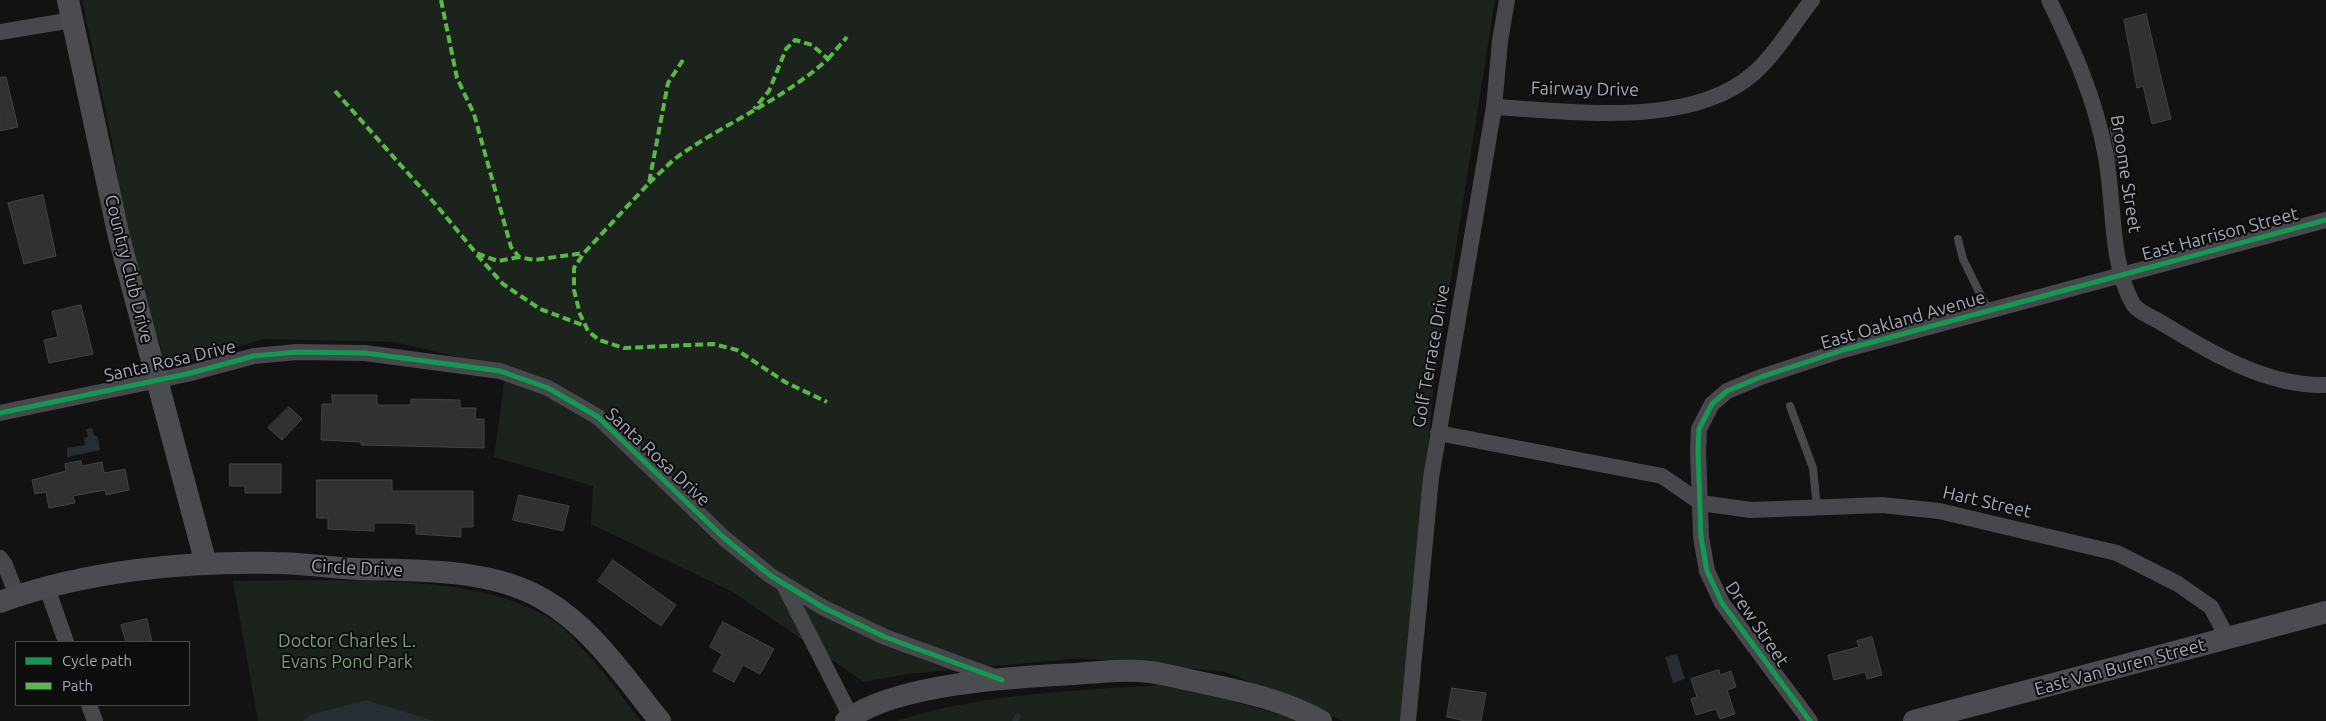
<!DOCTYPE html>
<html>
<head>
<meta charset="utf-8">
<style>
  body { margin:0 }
  #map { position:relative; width:2326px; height:721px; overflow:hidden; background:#121212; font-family:Ubuntu,sans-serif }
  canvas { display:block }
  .legend { position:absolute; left:15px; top:641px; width:175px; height:65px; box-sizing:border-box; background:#0d0d0e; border:1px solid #494b50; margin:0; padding:6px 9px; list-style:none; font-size:15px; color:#a3a9b4 }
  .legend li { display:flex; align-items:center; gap:10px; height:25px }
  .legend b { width:25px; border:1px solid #494b50 }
</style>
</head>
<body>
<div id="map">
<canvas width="2326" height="721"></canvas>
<ul class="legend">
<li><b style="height:6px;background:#139951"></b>Cycle path</li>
<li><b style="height:6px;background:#58b947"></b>Path</li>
</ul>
</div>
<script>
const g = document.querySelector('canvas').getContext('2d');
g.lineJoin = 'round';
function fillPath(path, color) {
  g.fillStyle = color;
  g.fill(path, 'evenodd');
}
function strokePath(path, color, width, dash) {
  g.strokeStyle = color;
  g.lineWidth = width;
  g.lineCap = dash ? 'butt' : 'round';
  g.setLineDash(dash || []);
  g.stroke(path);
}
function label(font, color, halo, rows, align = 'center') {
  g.font = font + ' Ubuntu,sans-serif';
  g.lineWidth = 4;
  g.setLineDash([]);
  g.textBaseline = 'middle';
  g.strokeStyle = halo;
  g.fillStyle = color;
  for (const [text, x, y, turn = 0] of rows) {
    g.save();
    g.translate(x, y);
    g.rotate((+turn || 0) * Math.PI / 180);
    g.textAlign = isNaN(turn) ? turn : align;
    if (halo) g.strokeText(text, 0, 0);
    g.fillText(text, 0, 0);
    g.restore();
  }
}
const green = new Path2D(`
  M82 0H1495L1433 392 1401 721H1343L1226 672 1081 658 907 674 864 682 733 592 591 524 593 486 494 457 506 369 395 342 264 339 166 368 159 341 153 331 124 217 113 146Z
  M314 580C392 582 490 578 557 623 564 628 570 636 576 642 600 666 620 694 641 721H258L233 581Z
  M1163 685 1225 699 1302 721H897C977 694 1078 690 1163 685Z`);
const water = new Path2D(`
  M92 428 94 435 98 437 100 450 67 457V448L85 445 84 438 88 437 86 429Z
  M1677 654 1685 679 1673 683 1665 657Z
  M366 700 434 721H303L310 715Z`);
const stream = new Path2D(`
  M1015 721 1018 716`);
const building = new Path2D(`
  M2146 14 2171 119 2152 124 2143 86 2137 88 2124 20Z
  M0 77H6L18 127 0 131Z
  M2121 126 2127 164 2117 166 2110 128Z
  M43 195 56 256 24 264 8 203Z
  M81 305 93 354 49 363 44 340 58 337 52 312Z
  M332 395H377V405H411V399L460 400V408H476L475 419H484V448L361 445V442L321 440 322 404H332Z
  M289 407 302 419 282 440 268 428Z
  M81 461 82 466 102 462 104 473 125 469 129 490 106 495 105 490 73 496 75 503 49 508 46 492 35 494 32 480 66 471 65 464Z
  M230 464H281V493H245V486H230Z
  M317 480H392V491H473V527H461V537L416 534V524L402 523H374V531L328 529V518H317Z
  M519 495 569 506 563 531 513 520Z
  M613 560 676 605 661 626 598 581Z
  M147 619 152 642H126L121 625Z
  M723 622 774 649 760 674 743 665 734 682 713 671 722 654 710 647Z
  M1872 637 1882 675 1867 679 1865 672 1834 680 1828 655 1859 647 1857 641Z
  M1719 670 1720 675 1731 671 1736 687 1727 690 1735 714 1720 719 1716 709 1696 715 1691 699 1697 697 1691 679Z
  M1452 688 1486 693 1481 721H1465L1447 717Z`);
const lane = new Path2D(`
  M1958 239 1963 259 1988 310
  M1790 406 1813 468 1817 508`);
const street = new Path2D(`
  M2049 0C2073 49 2095 98 2105 152 2115 200 2109 262 2133 304 2138 312 2154 318 2162 323 2209 352 2268 387 2326 385
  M0 32 72 20
  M1494 107C1572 111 1689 129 1753 74 1776 54 1793 24 1812 0
  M0 413 187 374 254 356 297 352 365 353 500 371 548 388 598 417 724 538 771 576 824 608 885 637 995 677
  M1438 433 1662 476 1701 503 1751 510 1882 505 1939 511 2117 553 2178 584 2211 607 2228 639
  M0 558 5 565 17 596
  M784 585 851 717
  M47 588 66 642
  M89 705 95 721
  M1408 721 1431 478 1494 107 1500 41 1507 0
  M1810 721 1722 603 1707 571 1701 537 1698 450 1699 429 1712 404 1727 391 1761 377 1843 350 2326 220`);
const secondary = new Path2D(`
  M68 0 119 237 206 564
  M0 602C84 571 186 561 276 563 303 563 331 568 358 569 419 571 489 568 543 599 592 627 625 678 660 721
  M846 721C892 684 1014 677 1074 674 1099 672 1125 669 1150 672 1166 674 1183 679 1199 682 1241 691 1284 700 1321 721
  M1914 721 2326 612`);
const quiet = new Path2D(`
  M441 0 457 78 474 114 511 247 519 257 534 260 584 253
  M828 59 847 37
  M683 60 668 83 649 183 584 253 574 268V290L580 314 588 331 599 340 624 348 713 344 737 350 785 382 827 402
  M335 91 437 206 476 253 498 261 519 257
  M649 183C659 174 669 163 680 155 729 121 784 99 828 59L812 45 795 40 786 49 769 91 754 109
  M477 255 503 284 540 309 585 326`);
const cycleway = new Path2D(`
  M0 413 187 374 254 356 297 352 365 353 500 371 548 388 598 417 724 538 771 576 824 608 885 637 1002 680
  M1810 721 1722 603 1707 571 1701 537 1698 450 1699 429 1712 404 1727 391 1761 377 1843 350 2326 220`);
const streetNames = [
  ["Fairway Drive",1585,89,1],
  ["Broome Street",2126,174,81],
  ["East Harrison Street",2220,234,-15],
  ["Country Club Drive",129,269,76],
  ["East Oakland Avenue",1903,320,-16],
  ["Golf Terrace Drive",1431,356,-80],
  ["Santa Rosa Drive",170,361,-13],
  ["Santa Rosa Drive",658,457,43],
  ["Hart Street",1987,502,13],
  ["Circle Drive",357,568,3],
  ["Drew Street",1757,624,56],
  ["East Van Buren Street",2120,667,-15]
];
const parkNames = [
  ["Doctor Charles L.",347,641],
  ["Evans Pond Park",347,662]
];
fillPath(green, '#1c231c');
fillPath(water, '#262e34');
strokePath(stream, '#262e34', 5.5);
fillPath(building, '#313133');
strokePath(building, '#414346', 1);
strokePath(lane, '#46484b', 8);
strokePath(street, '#46484b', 16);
strokePath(secondary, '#4a4c4f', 22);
strokePath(quiet, '#58b947', 4, [8, 4]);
strokePath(cycleway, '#139951', 5);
label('18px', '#a3a9b4', '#0d0d0e', streetNames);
label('18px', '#799f79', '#0d0d0e', parkNames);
</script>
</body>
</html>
